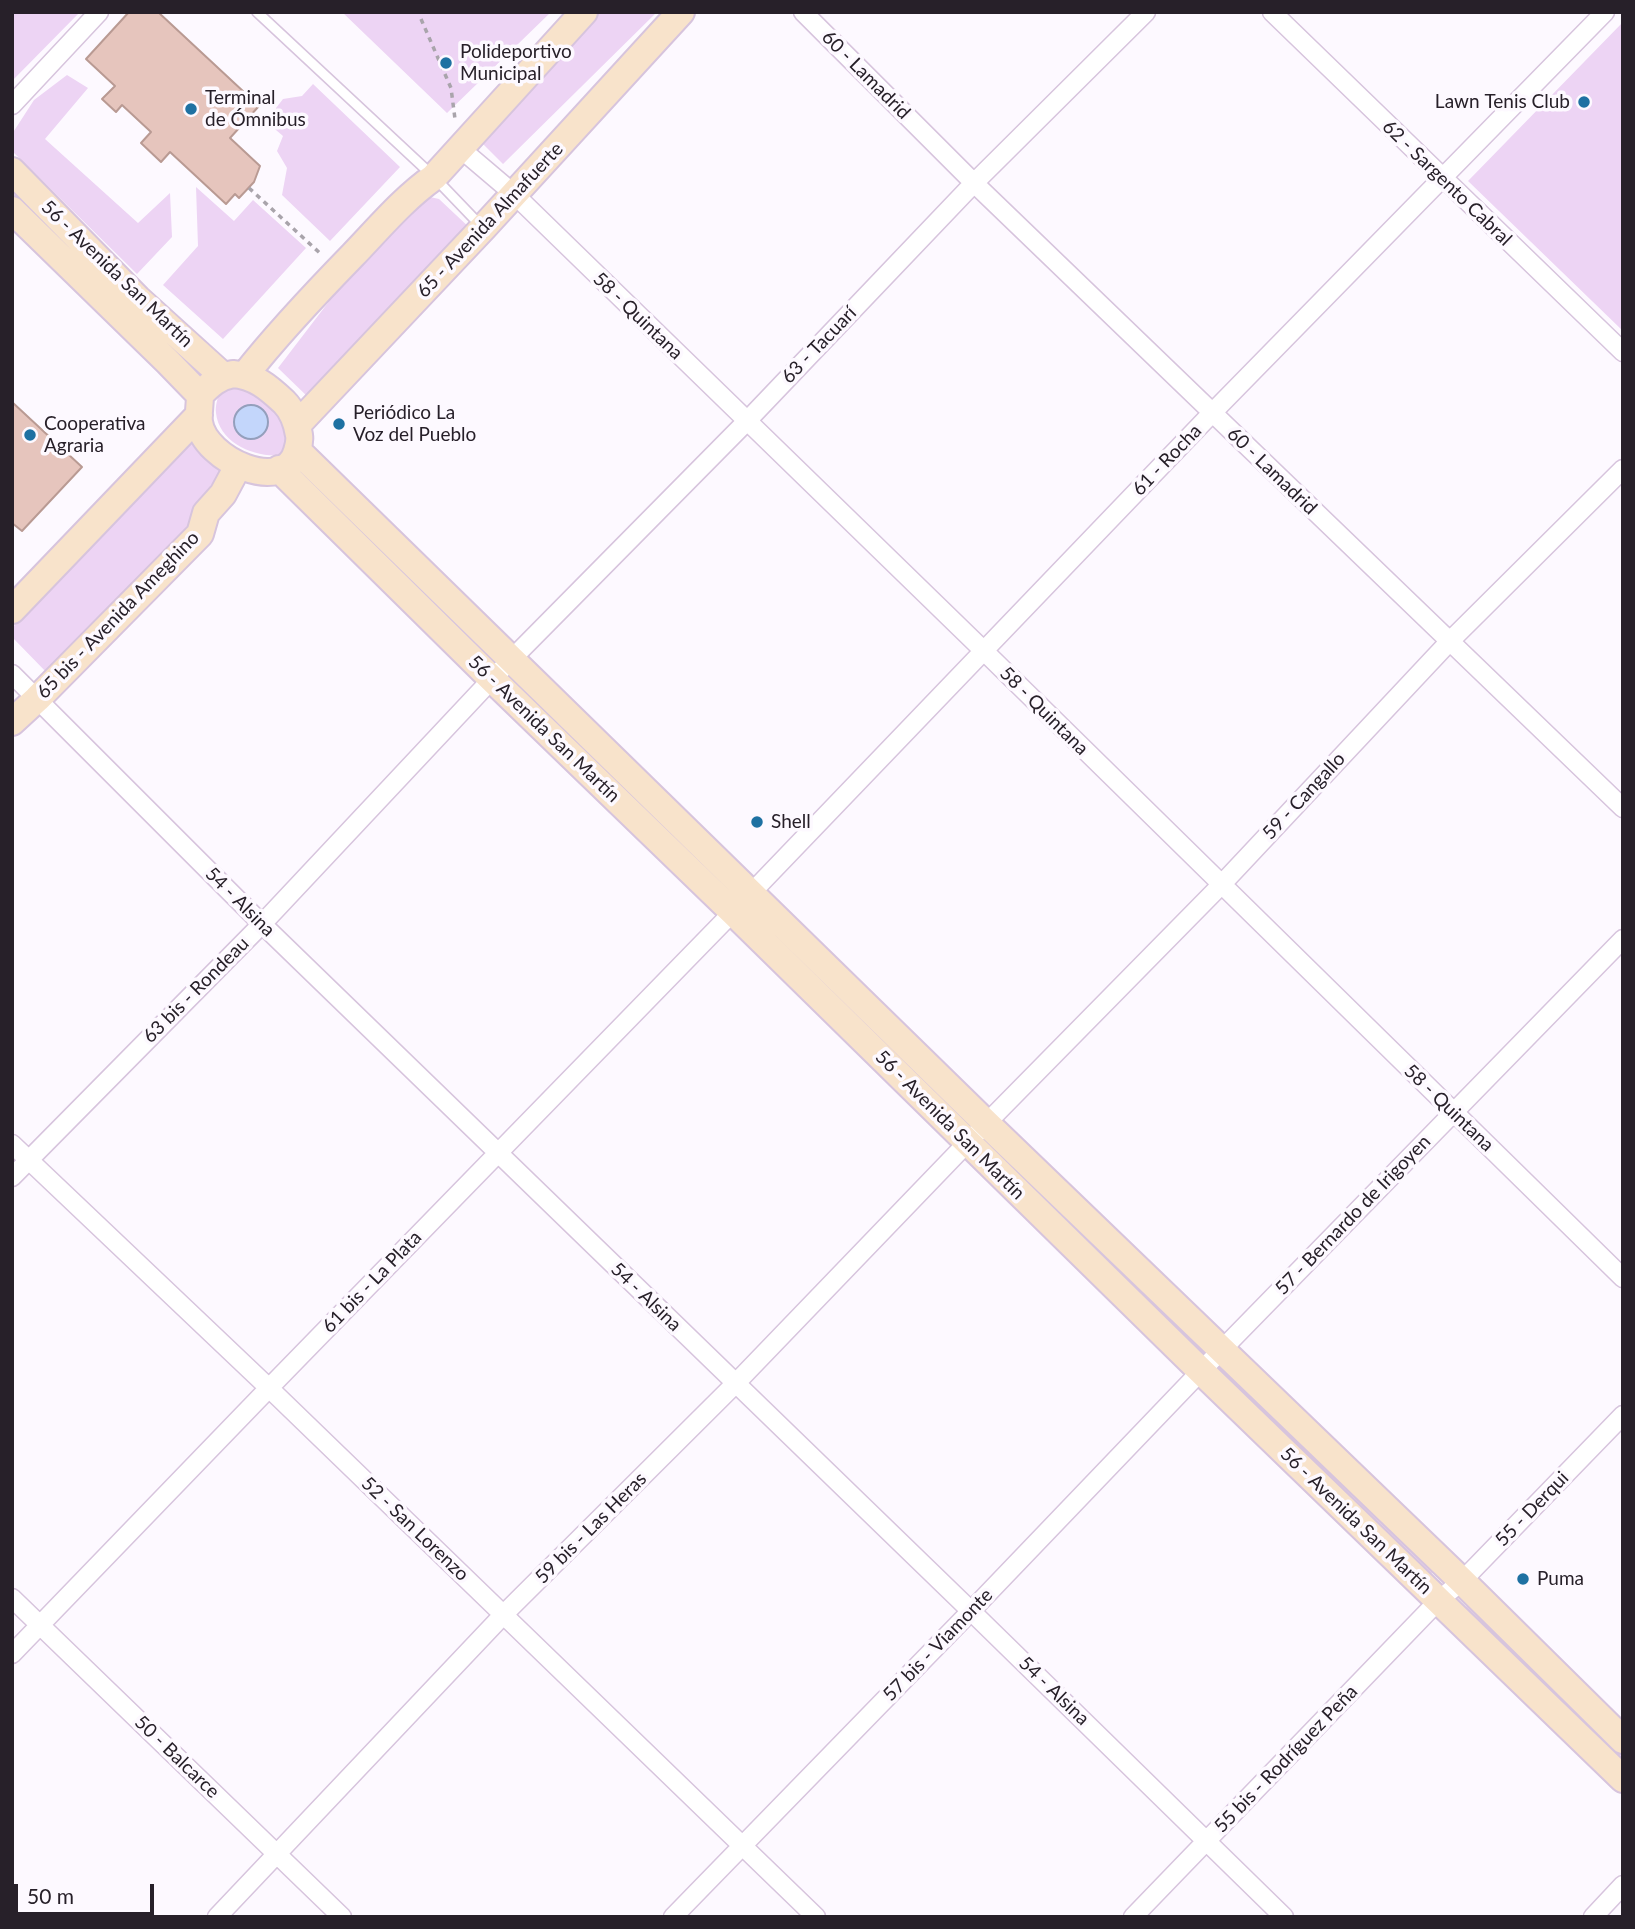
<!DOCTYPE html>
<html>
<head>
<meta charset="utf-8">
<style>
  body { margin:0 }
  #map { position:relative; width:1635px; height:1929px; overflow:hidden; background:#fdf9ff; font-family:Lato,sans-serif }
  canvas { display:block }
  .frame { position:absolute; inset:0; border:14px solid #272029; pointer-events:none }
  .scale { position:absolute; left:14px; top:1884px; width:140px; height:32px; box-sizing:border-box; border:4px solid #272029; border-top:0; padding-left:9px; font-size:21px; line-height:24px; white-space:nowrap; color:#272029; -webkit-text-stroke:5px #fdf9ff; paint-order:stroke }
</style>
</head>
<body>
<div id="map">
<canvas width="1635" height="1929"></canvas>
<div class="frame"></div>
<div class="scale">50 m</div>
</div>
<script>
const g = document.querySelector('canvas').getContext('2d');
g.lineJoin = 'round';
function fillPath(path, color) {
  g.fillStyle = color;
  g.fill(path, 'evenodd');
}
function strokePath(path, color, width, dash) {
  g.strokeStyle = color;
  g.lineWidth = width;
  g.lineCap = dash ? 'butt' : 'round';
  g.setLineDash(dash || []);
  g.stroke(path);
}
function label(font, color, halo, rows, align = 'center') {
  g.font = font + ' Lato,sans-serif';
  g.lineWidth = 7;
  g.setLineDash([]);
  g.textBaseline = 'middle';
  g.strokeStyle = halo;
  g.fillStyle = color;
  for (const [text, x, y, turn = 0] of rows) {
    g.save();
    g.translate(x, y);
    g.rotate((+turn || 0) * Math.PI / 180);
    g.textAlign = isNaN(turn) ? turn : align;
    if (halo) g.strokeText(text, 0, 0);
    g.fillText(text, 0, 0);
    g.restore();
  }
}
const green = new Path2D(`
  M12 12H80L12 81Z
  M342 12H551L447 113Z
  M592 12H657L503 164 471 132Z
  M1623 22V331L1468 181Z
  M67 75 88 88 45 139 138 223 170 193 172 237 137 274 12 151V134L34 100Z
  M313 84 400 167 330 241 282 195 287 168 277 151 283 136 269 124 276 115V108L283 99 302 96Z
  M196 187 234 221 253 200 306 248 223 339 163 285 198 246Z
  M412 193 439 199 472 230 311 400 278 368Z
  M239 384 277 408 291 441 281 455C255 458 219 443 216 413 215 405 218 398 220 390ZM256 406 265 412 268 423 253 439 234 418 240 409Z
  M194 440 231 463 211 485 190 534 50 676 12 637V628Z
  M992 1143 1198 1343 1193 1348 987 1149Z
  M1226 1372 1434 1571 1429 1576 1221 1378Z
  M1467 1606 1623 1755V1765L1462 1611Z`);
const water = new Path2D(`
  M234 422a17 17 0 1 1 34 0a17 17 0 1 1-34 0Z`);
const building = new Path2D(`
  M129 12H158L259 106 230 138 260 166 254 182 239 198 235 194 226 204 170 152 161 162 141 143 151 132 122 105 116 112 102 99 115 86 86 59Z
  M12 402 82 467 22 531 12 523Z`);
const path = new Path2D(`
  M421 19 451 88 455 119
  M249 188 322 255`);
const lane = new Path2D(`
  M257 12 434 177 482 227`);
const street = new Path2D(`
  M803 12 974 183 1623 808
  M1272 12 1623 352
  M12 105 99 12
  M461 149 514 194 984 651 1623 1278
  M12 674 262 924 971 1611 1284 1917
  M12 1144 269 1388 816 1917
  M12 1177 262 924 492 679 746 422 974 183 1146 12
  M12 1598 342 1917
  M12 1654 269 1388 733 912 1212 413 1605 12
  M217 1917 504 1614 735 1384 968 1142 1221 885 1449 642 1623 469
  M673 1917 971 1611 1201 1371 1623 939
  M1133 1917 1439 1600 1462 1581 1623 1415
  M1593 1917 1623 1885`);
const secondary = new Path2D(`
  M12 171 138 299 223 376
  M12 210 168 362 200 395
  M233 374C255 376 268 387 284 402 293 411 297 423 299 435 300 441 299 445 297 451 285 496 204 460 199 422 198 414 200 404 200 395 210 384 218 377 233 374Z
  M245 375C278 333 315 294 353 255 379 228 403 199 434 177L584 12
  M297 425 483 228 681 12
  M297 452H299L986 1123 1462 1581 1623 1740
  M279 469 492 679 733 912 1201 1371 1623 1779
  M12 610 199 415
  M12 722 37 699 200 534 206 513 223 494 238 466`);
const markers = [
  [446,63,7,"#1e71a2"],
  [1584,102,7,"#1e71a2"],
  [191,109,7,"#1e71a2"],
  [339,424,7,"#1e71a2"],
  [30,435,7,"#1e71a2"],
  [757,822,7,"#1e71a2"],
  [1523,1579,7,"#1e71a2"]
];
const poiNames = [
  ["Polideportivo",460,52],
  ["Municipal",460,74],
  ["Terminal",205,98],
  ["de Ómnibus",205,120],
  ["Lawn Tenis Club",1570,102,"right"],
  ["Periódico La",353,413],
  ["Voz del Pueblo",353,435],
  ["Cooperativa",44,424],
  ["Agraria",44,446],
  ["Shell",771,822],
  ["Puma",1537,1579]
];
const streetNames = [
  ["60 - Lamadrid",866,75,45],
  ["62 - Sargento Cabral",1447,183,44],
  ["65 - Avenida Almafuerte",490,220,-47],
  ["56 - Avenida San Martín",117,274,44],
  ["58 - Quintana",638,316,44],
  ["63 - Tacuarí",819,345,-46],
  ["61 - Rocha",1167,460,-46],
  ["60 - Lamadrid",1272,471,44],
  ["65 bis - Avenida Ameghino",118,615,-46],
  ["58 - Quintana",1044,711,45],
  ["56 - Avenida San Martín",544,729,44],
  ["59 - Cangallo",1304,796,-47],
  ["54 - Alsina",240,902,45],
  ["63 bis - Rondeau",196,990,-45],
  ["58 - Quintana",1449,1108,44],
  ["56 - Avenida San Martín",950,1125,45],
  ["57 - Bernardo de Irigoyen",1353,1215,-46],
  ["61 bis - La Plata",372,1282,-46],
  ["54 - Alsina",646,1297,44],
  ["55 - Derqui",1532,1509,-46],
  ["56 - Avenida San Martín",1356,1521,44],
  ["59 bis - Las Heras",591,1528,-45],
  ["52 - San Lorenzo",415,1529,44],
  ["57 bis - Viamonte",938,1645,-46],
  ["54 - Alsina",1054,1691,44],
  ["50 - Balcarce",177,1757,44],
  ["55 bis - Rodríguez Peña",1286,1759,-46]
];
fillPath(green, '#edd4f4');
fillPath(water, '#c3d6fb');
strokePath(water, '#949fbc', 2);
fillPath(building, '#e6c5bd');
strokePath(building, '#b99a93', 2);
strokePath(lane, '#d7c4dd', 12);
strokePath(street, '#d7c4dd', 21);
strokePath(secondary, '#d7c4dd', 30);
strokePath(path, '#a9a4ab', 3.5, [5, 5]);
strokePath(lane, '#fff', 9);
strokePath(street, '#fff', 18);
strokePath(secondary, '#f8e3cb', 26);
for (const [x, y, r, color] of markers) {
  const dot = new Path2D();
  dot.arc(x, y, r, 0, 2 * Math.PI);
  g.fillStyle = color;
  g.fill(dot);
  strokePath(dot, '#fdf9ff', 2.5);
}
label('19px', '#272029', '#fdf9ff', poiNames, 'left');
label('19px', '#272029', '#fdf9ff', streetNames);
</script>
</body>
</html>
